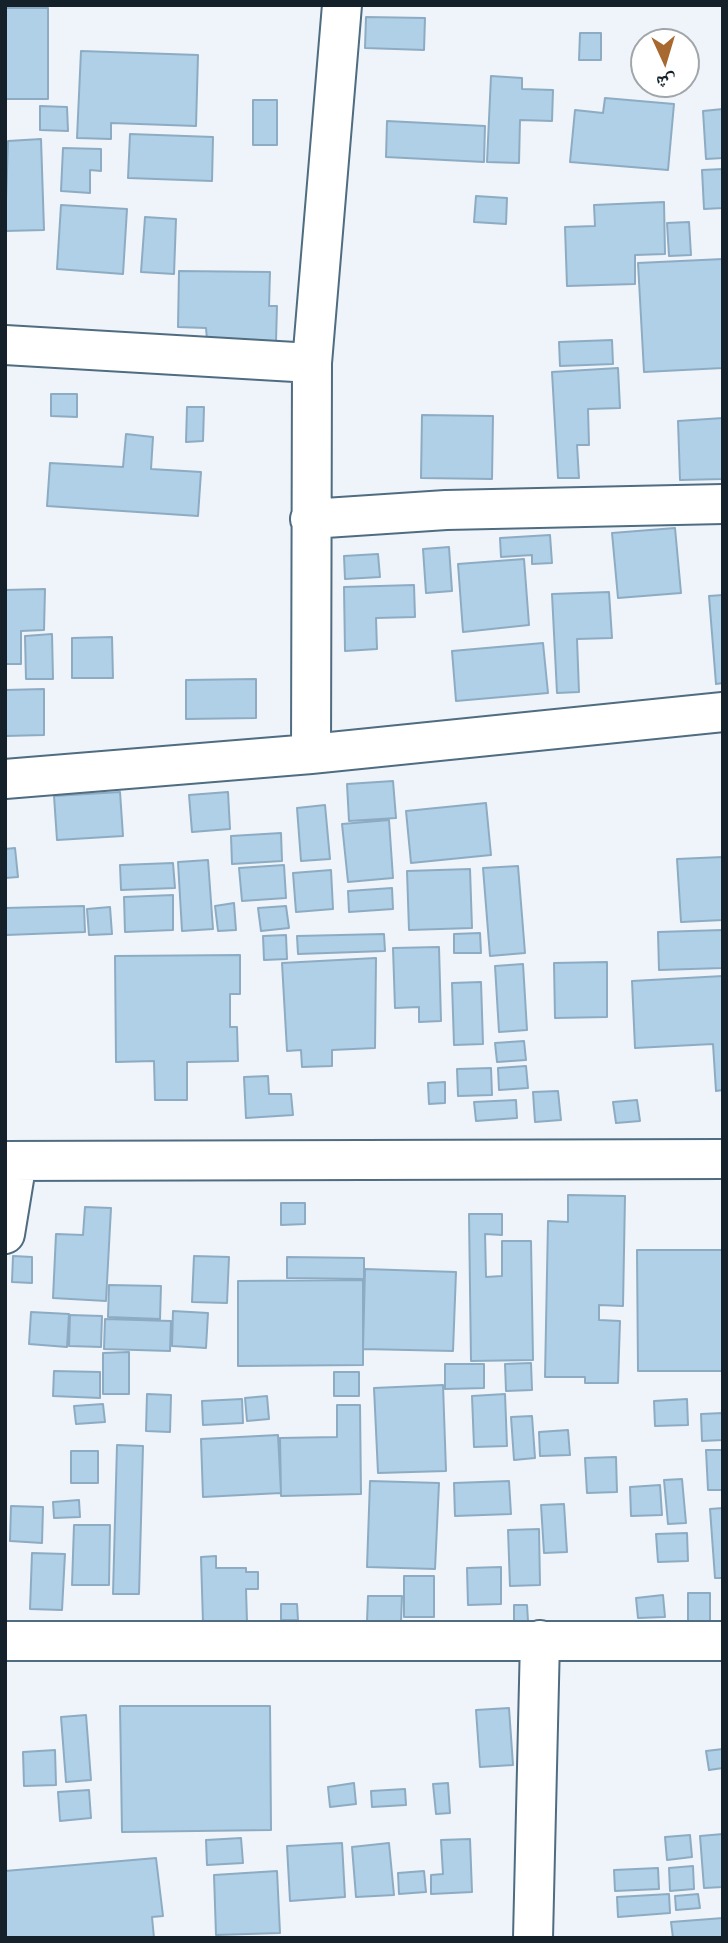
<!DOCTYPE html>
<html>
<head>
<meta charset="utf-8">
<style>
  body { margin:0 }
  #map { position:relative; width:728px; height:1943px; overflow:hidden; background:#eef4f9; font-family:Roboto,"Noto Naskh Arabic",sans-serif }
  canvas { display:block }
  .frame { position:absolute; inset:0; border:7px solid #15212a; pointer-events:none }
  .north { position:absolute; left:630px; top:28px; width:70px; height:70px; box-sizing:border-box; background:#fff; border:2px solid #a1a6aa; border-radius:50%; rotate:176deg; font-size:19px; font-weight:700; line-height:28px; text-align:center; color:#15212a }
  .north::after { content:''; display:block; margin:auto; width:24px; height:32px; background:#a86930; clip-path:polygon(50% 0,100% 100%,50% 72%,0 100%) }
</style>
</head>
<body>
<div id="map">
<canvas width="728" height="1943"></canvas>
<div class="frame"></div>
<div class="north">ش</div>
</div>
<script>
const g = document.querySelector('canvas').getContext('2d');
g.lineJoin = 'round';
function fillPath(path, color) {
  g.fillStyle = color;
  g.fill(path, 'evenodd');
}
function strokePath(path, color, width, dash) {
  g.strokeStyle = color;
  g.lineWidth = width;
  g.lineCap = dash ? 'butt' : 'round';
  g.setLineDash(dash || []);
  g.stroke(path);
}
const building = new Path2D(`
  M5 8H48V99H5Z
  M366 17 425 18 424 50 365 48Z
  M580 33H601V60H579Z
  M81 51 198 55 196 126 111 123V139L77 138Z
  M491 76 522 78V89L553 90 552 121 520 120 519 163 487 162Z
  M605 98 674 104 668 170 570 162 575 110 603 113Z
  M253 100H277V145H253Z
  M40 106 67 107 68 131 40 130Z
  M723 109V158L706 159 703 111Z
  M387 121 485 126 484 162 386 157Z
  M130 134 213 137 212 181 128 178Z
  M41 139 44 230 5 231 8 141Z
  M63 148 101 149V171L90 170V193L61 191Z
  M723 169V208L704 209 702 170Z
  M476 196 507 198 506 224 474 222Z
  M664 202 665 254 635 255V284L567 286 565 227 595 226 594 205Z
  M61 205 127 209 123 274 57 269Z
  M145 217 176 219 174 274 141 272Z
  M689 222 691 255 669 256 667 223Z
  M723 259V368L644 372 638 263Z
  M179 271 270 272 269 306H277L276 341 207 340 206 328 178 327Z
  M612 340 613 364 560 366 559 342Z
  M618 368 620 408 588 409 589 445H577L579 478H558L552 372Z
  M51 394H77V417L51 416Z
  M187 407H204L203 441 186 442Z
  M422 415 493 416 492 479 421 478Z
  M723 418V479L680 480 678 421Z
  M126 434 153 437 151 469 201 472 198 516 47 506 50 463 123 467Z
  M675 528 681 593 618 598 612 533Z
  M550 535 552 563 532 564V555L501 557 500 538Z
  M449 547 452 591 426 593 423 549Z
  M378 554 380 577 345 579 344 556Z
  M524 559 529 625 463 632 458 564Z
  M414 585 415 617 376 618 377 649 345 651 344 587Z
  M45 589 44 630 21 631V664H5V590Z
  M609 592 612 638 577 639 579 692 557 693 552 594Z
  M723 595V683L716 684 709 596Z
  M52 634 53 679H26L25 636Z
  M112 637 113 678H72V638Z
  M543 643 548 693 456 701 452 651Z
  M256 679V718L186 719V680Z
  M44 689V735L5 736V690Z
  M393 781 396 818 349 821 347 784Z
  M120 792 123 836 57 840 54 796Z
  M228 792 230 829 192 832 189 795Z
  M486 803 491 855 411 863 406 811Z
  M325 805 330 859 301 861 297 808Z
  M389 820 393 878 348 882 342 824Z
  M281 833 282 861 232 864 231 836Z
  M15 848 18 877 5 878V849Z
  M723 857V920L681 922 677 859Z
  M208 860 213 929 182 931 178 862Z
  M173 863 175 888 121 890 120 865Z
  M284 865 286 898 242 901 239 868Z
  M518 866 525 953 490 956 483 868Z
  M470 869 472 928 409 930 407 871Z
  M331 870 333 909 296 912 293 873Z
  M392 888 393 909 349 912 348 891Z
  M173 895V930L125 932 124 897Z
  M234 903 236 930 218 931 215 906Z
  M84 906 85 932 6 935 5 908Z
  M286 906 289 928 261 931 258 908Z
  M110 907 112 934 89 935 87 909Z
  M723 930V968L659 970 658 932Z
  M480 933 481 953H454V934Z
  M384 934 385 951 298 954 297 936Z
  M286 935 287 959 264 960 263 936Z
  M439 947 441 1021 419 1022V1007L395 1008 393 948Z
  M240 955V994H230V1027H237L238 1061 187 1062V1100H155L154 1061 116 1062 115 956Z
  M376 958 375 1048 332 1050V1066L302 1067 301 1050 287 1051 282 963Z
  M607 962V1017L555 1018 554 963Z
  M523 964 527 1030 499 1032 495 966Z
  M723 976V1090L716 1091 713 1044 635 1048 632 981Z
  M481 982 483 1044 454 1045 452 983Z
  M524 1041 526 1060 497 1062 495 1043Z
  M526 1066 528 1088 499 1090 498 1068Z
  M491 1068 492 1095 458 1096 457 1069Z
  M268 1076 269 1094H291L293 1115 246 1118 244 1077Z
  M445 1082V1103L429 1104 428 1083Z
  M558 1091 561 1120 535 1122 533 1092Z
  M516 1100 517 1118 476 1121 474 1102Z
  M637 1100 640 1121 616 1123 613 1102Z
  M568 1195 625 1196 623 1306 599 1305V1320L620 1321 618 1383H585V1377H545L548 1221 568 1222Z
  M281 1203H305V1224L281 1225Z
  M85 1207 111 1208 106 1301 53 1298 56 1234 83 1235Z
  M469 1214H502V1235L485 1234 486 1277 502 1276V1241H531L533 1360 471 1361Z
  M637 1250H723V1371H638Z
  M13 1256 32 1257V1283L12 1282Z
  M194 1256 229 1257 227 1303 192 1302Z
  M287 1257 364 1258V1279L287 1278Z
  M365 1269 456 1272 453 1351 363 1349Z
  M363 1280V1365L238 1366V1281Z
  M109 1285 161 1286 160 1319 108 1317Z
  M173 1311 208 1313 206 1348 172 1346Z
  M31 1312 69 1314 67 1347 29 1344Z
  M70 1315 102 1316 101 1347 69 1346Z
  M105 1319 171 1321 170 1351 104 1349Z
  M129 1352V1394H103V1353Z
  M531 1363 532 1390 506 1391 505 1364Z
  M445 1364H484V1388L445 1389Z
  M54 1371 100 1372V1398L53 1396Z
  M334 1372H359V1396H334Z
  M443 1385 446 1471 378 1473 374 1388Z
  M147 1394 171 1395 170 1432 146 1431Z
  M505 1394 507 1446 474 1447 472 1396Z
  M267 1396 269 1419 247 1421 245 1398Z
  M242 1399 243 1423 203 1425 202 1401Z
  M687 1399 688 1425 655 1426 654 1401Z
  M103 1404 105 1422 76 1424 74 1406Z
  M337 1405H360L361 1494 281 1496 280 1438 337 1437Z
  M723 1413V1440L702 1441 701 1414Z
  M532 1416 535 1458 514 1460 511 1417Z
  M568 1430 570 1455 540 1456 539 1432Z
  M278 1435 281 1493 203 1497 201 1439Z
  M117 1445 143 1446 139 1594H113Z
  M706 1450H723V1490H708Z
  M71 1451H98V1483H71Z
  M616 1457 617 1492 587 1493 585 1458Z
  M682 1479 686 1523 668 1524 664 1480Z
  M370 1481 439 1483 435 1569 367 1567Z
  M509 1481 511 1514 455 1516 454 1483Z
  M660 1485 662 1515 631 1516 630 1487Z
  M79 1500 80 1517 54 1518 53 1502Z
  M564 1504 567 1552 544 1553 541 1505Z
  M11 1506 43 1507 42 1543 10 1541Z
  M723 1508V1578H715L710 1509Z
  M74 1525H110L109 1585H72Z
  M539 1529 540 1585 510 1586 508 1530Z
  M687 1533 688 1561 658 1562 656 1534Z
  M32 1553 65 1554 62 1610 30 1609Z
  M216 1556V1568H246V1572H258V1589H246L247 1622 203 1623 201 1557Z
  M501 1567V1604L468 1605 467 1568Z
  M404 1576H434V1617H404Z
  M688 1593H710V1622H688Z
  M663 1595 665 1617 638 1618 636 1598Z
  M368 1596H402L401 1623 367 1622Z
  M281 1604H297L298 1620H281Z
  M514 1605H527L528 1621H514Z
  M120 1706H270L271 1830 122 1832Z
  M509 1708 513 1765 480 1767 476 1710Z
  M86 1715 91 1780 66 1782 61 1717Z
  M723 1749V1768L709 1770 706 1751Z
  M55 1750 56 1785 24 1786 23 1752Z
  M354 1783 356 1804 330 1807 328 1787Z
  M448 1783 450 1813 436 1814 433 1784Z
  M405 1789 406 1805 372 1807 371 1791Z
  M89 1790 91 1818 60 1821 58 1792Z
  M723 1834V1887L704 1888 700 1836Z
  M690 1835 692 1857 667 1860 665 1837Z
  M241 1838 243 1863 207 1865 206 1840Z
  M470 1839 472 1892 431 1894V1875L443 1874 441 1840Z
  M342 1843 345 1897 290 1901 287 1846Z
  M389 1843 394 1895 356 1897 352 1847Z
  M156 1858 163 1916 152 1917 154 1938H6L5 1871Z
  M693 1866 694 1889 670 1891 669 1868Z
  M658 1868 659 1889 615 1891 614 1870Z
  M277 1871 280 1933 216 1935 214 1875Z
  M424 1871 426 1892 399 1894 398 1873Z
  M669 1894 670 1913 618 1917 617 1897Z
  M698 1894 700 1908 676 1910 675 1896Z
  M723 1918V1938H673L671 1922Z`);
const minor = new Path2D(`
  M5 345 312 363
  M310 519 446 510 723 504
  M311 754 312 363 342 5
  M5 779 311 754 723 712
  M5 1161 723 1159
  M5 1234 17 1161
  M5 1641H723
  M533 1938 540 1640`);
fillPath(building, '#b0d0e8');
strokePath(building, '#8dacc3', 2);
strokePath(minor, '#4f6c81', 42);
strokePath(minor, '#fff', 38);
</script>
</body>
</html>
